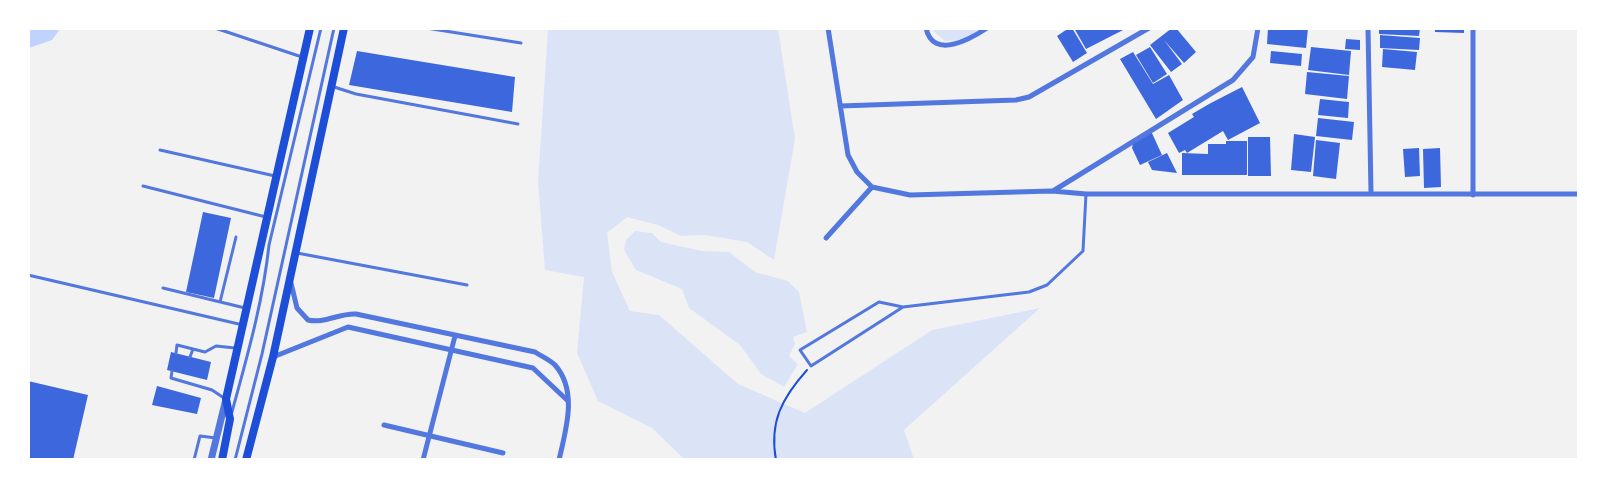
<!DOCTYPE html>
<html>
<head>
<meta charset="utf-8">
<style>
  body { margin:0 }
  #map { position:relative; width:1607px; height:488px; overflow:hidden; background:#f2f2f2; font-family:"PT Serif",serif }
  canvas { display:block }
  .frame { position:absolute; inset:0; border:30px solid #fff; pointer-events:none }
</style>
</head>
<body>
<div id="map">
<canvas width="1607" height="488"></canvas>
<div class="frame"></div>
</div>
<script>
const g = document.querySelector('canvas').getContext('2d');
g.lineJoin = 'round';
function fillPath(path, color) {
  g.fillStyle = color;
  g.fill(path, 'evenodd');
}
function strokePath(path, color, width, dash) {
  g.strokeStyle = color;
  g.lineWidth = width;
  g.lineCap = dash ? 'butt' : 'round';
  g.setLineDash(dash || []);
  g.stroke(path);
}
const green = new Path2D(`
  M548 29H778L795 139 774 260 747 242 705 235 681 236 658 225 627 217 607 233 612 272 630 311 659 315 738 384 805 413 932 330 1040 308 904 430 914 459H684L652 428 598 401 577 353 584 277 545 270 538 182Z
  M931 29H982L966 40 945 41Z
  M635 231 652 233 661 242 702 251 729 252 755 272 788 281 799 292 807 332 793 337 795 344 789 356 798 364 784 387 761 374 740 345 689 308 682 289 636 270 624 250 626 240Z`);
const water = new Path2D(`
  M28 29 29 28 60 29 52 40 29 48Z`);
const building = new Path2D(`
  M1069 28H1072L1087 53 1073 62 1057 36Z
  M1074 28H1127L1086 49Z
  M1172 28H1176L1196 52 1184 63 1164 40 1182 64 1171 72 1150 45Z
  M1268 28H1308L1306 48 1267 44Z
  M1379 28H1420L1419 36 1379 34Z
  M1435 28H1464V33L1435 32Z
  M1380 35 1420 38 1419 50 1380 48Z
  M1346 39 1360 40V50L1345 49Z
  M1150 47 1167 74 1153 83 1136 55Z
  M1311 47 1351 51 1349 75 1308 70Z
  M1383 49 1417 52 1415 70 1382 67Z
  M357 51 515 77 512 112 349 85Z
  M1271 51 1302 54 1301 66 1270 63Z
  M1133 52 1153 84 1169 75 1183 100 1156 119 1120 59Z
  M1307 72 1349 76 1347 99 1305 94Z
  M1242 87 1260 123 1228 140 1223 131 1187 153 1185 150 1179 153 1168 133 1194 117 1192 114 1209 104Z
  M1320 99 1349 102 1348 118 1318 115Z
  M1318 118 1354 122 1352 140 1316 136Z
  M1151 131 1162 155 1140 165 1132 148 1133 143Z
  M1294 134 1315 137 1311 172 1291 170Z
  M1248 137H1270L1271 176H1248Z
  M1316 140 1340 143 1336 179 1313 176Z
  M1226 141H1247V175H1182V153L1208 154V144H1226Z
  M1419 148 1420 176 1405 177 1403 149Z
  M1440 148 1441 187 1424 188 1423 149Z
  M1167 153 1177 173 1152 170 1148 162Z
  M203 212 231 218 214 298 186 292Z
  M171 352 211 362 207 380 167 370Z
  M28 381 88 395 73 460H28Z
  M157 386 201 398 197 414 152 405Z`);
const path = new Path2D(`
  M776 460C769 422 782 398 807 370`);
const service = new Path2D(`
  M215 28 302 57
  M426 28 521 43
  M331 86 356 94 518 124
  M160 150 275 176
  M143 186 266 217
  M297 253 467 285
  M28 275 243 325
  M163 288 245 308
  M220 302 236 237
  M903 307 811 366 800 350 879 302 903 307 1029 292 1047 285 1083 251 1086 194
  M176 353 177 345 205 352 216 346 235 348
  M190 357 193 349
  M172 371 171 378 212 390 224 398
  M232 412C247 357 263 302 269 245L321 28
  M194 460 200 436 216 438
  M235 460 262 354 334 28`);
const minor = new Path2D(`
  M828 28 848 155 857 172 872 187 910 195 1052 191 1086 194H1578
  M926 28C933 61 972 38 987 28
  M1368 28 1371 193
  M840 106 1016 100 1029 97 1149 28
  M1053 191 1233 80 1253 57 1258 28
  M1473 195V28
  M826 238 872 187
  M291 283 297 308 308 320C324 324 339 313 356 314L535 352C541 356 550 360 555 365 578 391 566 429 559 460
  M273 357 348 327 533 368 568 401
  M384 425 503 453
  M423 460 455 336`);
const tertiary = new Path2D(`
  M211 460 226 399`);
const primary = new Path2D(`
  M222 460 230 419 226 399 310 28
  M246 460 273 357 344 28`);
fillPath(green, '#dbe4f7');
fillPath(water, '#bfd3fe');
fillPath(building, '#3d67dc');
strokePath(path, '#1d4ed8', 2);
strokePath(service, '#5277de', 3);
strokePath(minor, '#5277de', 5);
strokePath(tertiary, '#5277de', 7);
strokePath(primary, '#1d4ed8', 8);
</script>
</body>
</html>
